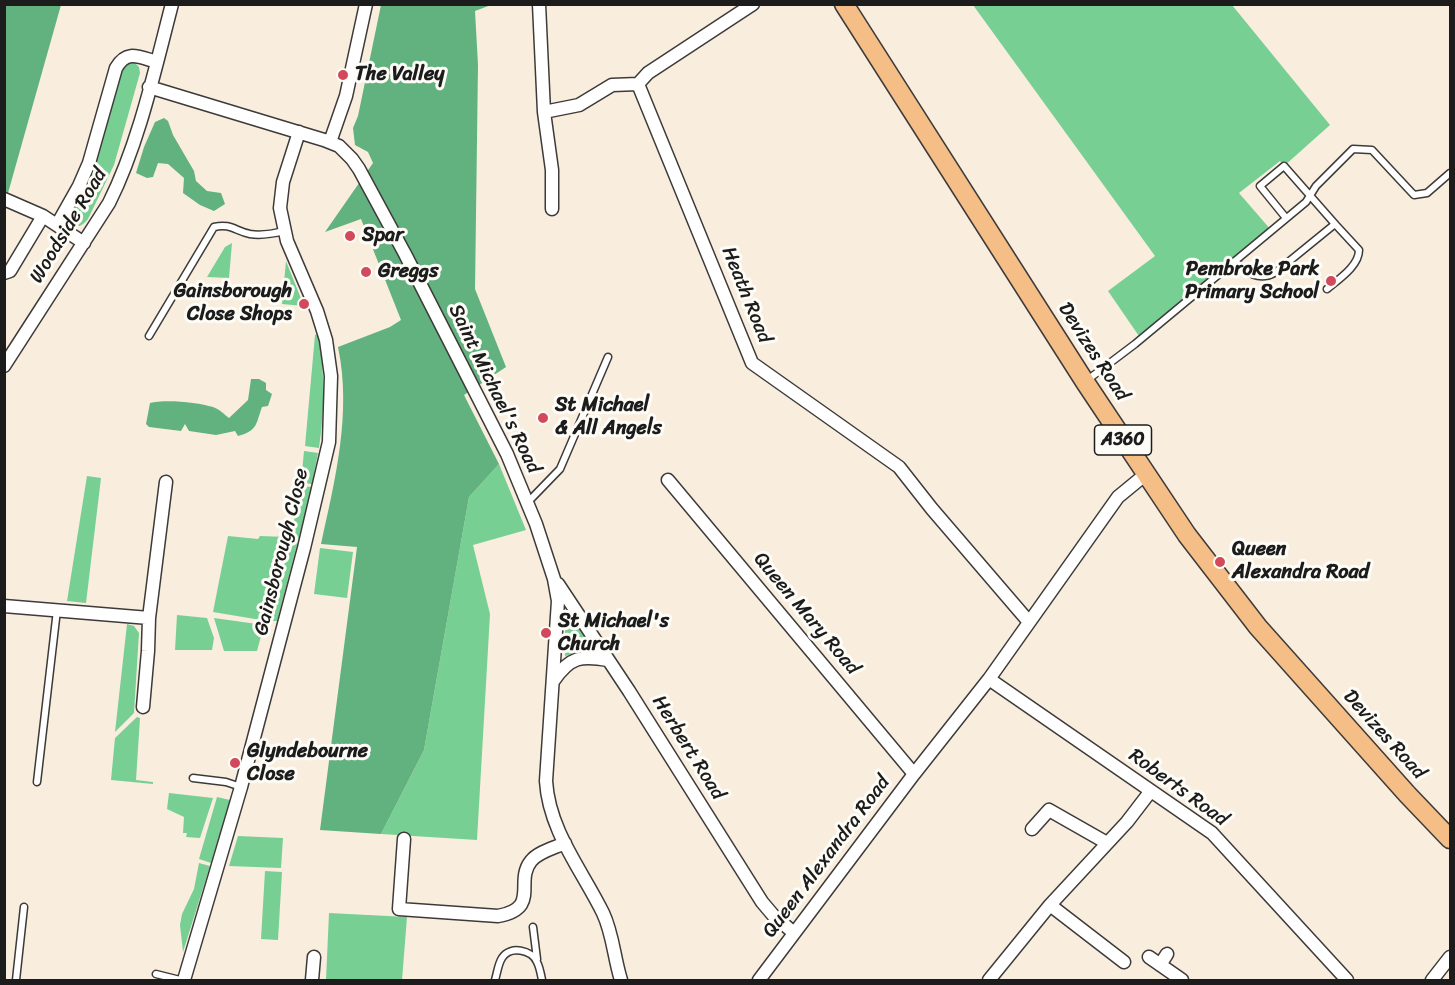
<!DOCTYPE html>
<html>
<head>
<meta charset="utf-8">
<style>
  body { margin:0 }
  #map { position:relative; width:1455px; height:985px; overflow:hidden; background:#f9edde; font-family:Sriracha,sans-serif }
  canvas { display:block }
  .frame { position:absolute; inset:0; border:6px solid #1c1c1c; pointer-events:none }
</style>
</head>
<body>
<div id="map">
<canvas width="1455" height="985"></canvas>
<div class="frame"></div>
</div>
<script>
const g = document.querySelector('canvas').getContext('2d');
g.lineJoin = 'round';
function fillPath(path, color) {
  g.fillStyle = color;
  g.fill(path, 'evenodd');
}
function strokePath(path, color, width, dash) {
  g.strokeStyle = color;
  g.lineWidth = width;
  g.lineCap = dash ? 'butt' : 'round';
  g.setLineDash(dash || []);
  g.stroke(path);
}
function label(font, color, halo, rows, align = 'center') {
  g.font = font + ' Sriracha,sans-serif';
  g.lineWidth = 6;
  g.setLineDash([]);
  g.textBaseline = 'middle';
  g.strokeStyle = halo;
  g.fillStyle = color;
  for (const [text, x, y, turn = 0] of rows) {
    g.save();
    g.translate(x, y);
    g.rotate((+turn || 0) * Math.PI / 180);
    g.textAlign = isNaN(turn) ? turn : align;
    if (halo) g.strokeText(text, 0, 0);
    g.fillText(text, 0, 0);
    g.restore();
  }
}
const green = new Path2D(`
  M973 5H1232L1330 125 1284 166 1280 161 1239 193 1271 230 1141 339 1108 291 1155 256Z
  M134 62 139 67 140 73 114 165 88 219C83 225 79 228 71 226L69 221 70 217 68 215 120 73C124 66 126 63 134 62Z
  M232 243 229 278 207 277 225 247Z
  M286 261 304 306 282 304Z
  M318 334C325 374 325 407 319 448L305 446 315 335Z
  M304 451 318 453 312 484 301 483Z
  M499 464 526 530 473 545 490 614 477 840 381 834 424 750 469 497Z
  M87 476 101 478 86 603 67 601Z
  M300 486 312 487 277 621H270L291 538Z
  M228 536 258 539 260 536 287 537 267 621 213 612Z
  M320 548 353 552 347 598 314 594Z
  M568 612 592 649V651H583L565 656V613Z
  M177 615 207 618 214 638 212 650H175Z
  M214 618 264 625 257 651H224Z
  M127 624 134 626 139 633 134 713 115 732Z
  M137 717 140 718 136 780 153 782V784L111 780 115 738Z
  M169 793 213 798 200 838 186 837 187 833H183L184 817 167 809Z
  M217 797 230 800 211 863 199 859Z
  M238 836 283 838 281 868 229 866Z
  M199 863 210 866 183 952 180 925 182 914 194 889Z
  M265 871 282 872 278 940 261 939Z
  M329 913 407 917 402 980H326Z`);
const forest = new Path2D(`
  M5 4 61 5 8 193 4 192Z
  M381 5H491L475 11 478 65 475 289 506 367 464 395 499 464 469 497 424 750 381 834 320 830 357 547 321 544C335 480 352 413 338 347L390 327 401 320 361 219 325 232 373 163 368 152 355 145 353 128 358 116Z
  M164 118 168 121 173 135 194 171 196 181 207 191 221 193 225 204 214 211 200 205 183 193 184 178 168 164 158 163 153 177 147 178 136 173 144 147 155 122Z
  M251 379H259L266 383V390L272 394 268 406 262 407C256 423 258 431 238 436L235 431 216 435 189 431 185 424 181 431 149 427 146 424 150 403C164 399 198 402 213 407 219 409 224 414 229 418L248 400Z`);
const lane = new Path2D(`
  M1235 261C1247 273 1259 282 1276 272L1335 224 1284 166 1260 186 1286 218
  M1327 289C1339 279 1359 266 1359 250L1335 224
  M149 336 214 227C231 223 235 231 250 234 262 236 272 234 284 231
  M1086 381 1135 344 1306 202 1316 186 1353 149 1372 150 1414 195 1427 193 1450 173
  M528 502 560 469 608 357
  M193 778 226 782 241 787
  M37 782 57 610
  M533 927 537 959
  M156 974 180 980
  M16 980 24 907
  M495 980C497 974 498 964 502 958 510 945 532 950 537 962 540 968 541 975 542 980`);
const street = new Path2D(`
  M539 4 544 112 552 170V209
  M753 4 648 73 638 84 752 363 899 467 932 509 1029 622
  M149 87 324 140 339 146 352 159 359 169 405 254 507 454 536 524 554 579 558 601 546 781C549 831 582 870 603 913 613 934 614 958 621 980
  M544 112 579 105 612 85 638 84
  M330 142 346 96 366 4
  M4 199 43 216 84 243
  M57 225 79 186 89 163 116 68C127 49 139 57 157 62
  M4 273 10 271 43 216
  M4 366 109 203C139 143 155 69 172 4
  M668 480 914 774
  M558 584 629 691 762 902 773 915 794 933
  M4 606 149 618 166 482
  M989 679 1212 833 1347 980
  M554 680C570 657 581 655 608 660
  M143 707 148 651 149 618
  M1032 829 1049 810 1107 843
  M404 839 399 909 498 916C541 908 514 882 531 861 538 852 554 848 565 843
  M1050 905 1124 962
  M1149 957 1182 980
  M1160 965 1167 954
  M184 980 241 787 304 548 329 442 331 376 326 340 317 311 287 241 280 208 283 182 299 132
  M312 980 314 957
  M759 980 914 774 989 679 1118 497 1146 474
  M989 980 1050 905 1127 822 1150 792
  M1432 980 1450 957`);
const primary = new Path2D(`
  M844 4 1085 382 1187 535 1258 627 1407 794 1450 839`);
const markers = [
  [343,75,6,"#d1495b"],
  [350,236,6,"#d1495b"],
  [366,272,6,"#d1495b"],
  [1331,281,6,"#d1495b"],
  [304,304,6,"#d1495b"],
  [543,418,6,"#d1495b"],
  [1220,562,6,"#d1495b"],
  [546,633,6,"#d1495b"],
  [235,763,6,"#d1495b"]
];
const shields = [
  [1123,440,57]
];
const shieldNames = [
  ["A360",1123,440]
];
const poiNames = [
  ["The Valley",355,75],
  ["Spar",362,236],
  ["Pembroke Park",1319,270,"right"],
  ["Primary School",1319,293,"right"],
  ["Greggs",378,272],
  ["Gainsborough",292,292,"right"],
  ["Close Shops",292,315,"right"],
  ["St Michael",555,406],
  ["& All Angels",555,429],
  ["Queen",1232,550],
  ["Alexandra Road",1232,573],
  ["St Michael's",558,622],
  ["Church",558,645],
  ["Glyndebourne",247,752],
  ["Close",247,775]
];
const streetNames = [
  ["Woodside Road",69,226,-59],
  ["Heath Road",746,295,68],
  ["Devizes Road",1093,352,57],
  ["Saint Michael's Road",494,389,64],
  ["Gainsborough Close",282,552,-76],
  ["Queen Mary Road",806,614,50],
  ["Devizes Road",1384,735,48],
  ["Herbert Road",688,748,58],
  ["Roberts Road",1178,788,36],
  ["Queen Alexandra Road",827,857,-53]
];
fillPath(green, '#77cf94');
fillPath(forest, '#61b27e');
strokePath(lane, '#3d3b39', 9);
strokePath(street, '#3d3b39', 15);
strokePath(primary, '#3d3b39', 21);
strokePath(lane, '#fff', 6);
strokePath(street, '#fff', 12);
strokePath(primary, '#f6be87', 18);
for (const [x, y, r, color] of markers) {
  const dot = new Path2D();
  dot.arc(x, y, r, 0, 2 * Math.PI);
  g.fillStyle = color;
  g.fill(dot);
  strokePath(dot, '#fdfcf7', 2);
}
for (const [x, y, w] of shields) {
  const box = new Path2D();
  box.roundRect(x - w / 2, y - 15, w, 30, 4.5);
  g.fillStyle = '#fdfcf7';
  g.fill(box);
  strokePath(box, '#1c1c1c', 1.5);
}
label('bold 18px', '#1c1c1c', null, shieldNames);
label('bold 20px', '#1c1c1c', '#fdfcf7', poiNames, 'left');
label('20px', '#1c1c1c', '#fdfcf7', streetNames);
</script>
</body>
</html>
